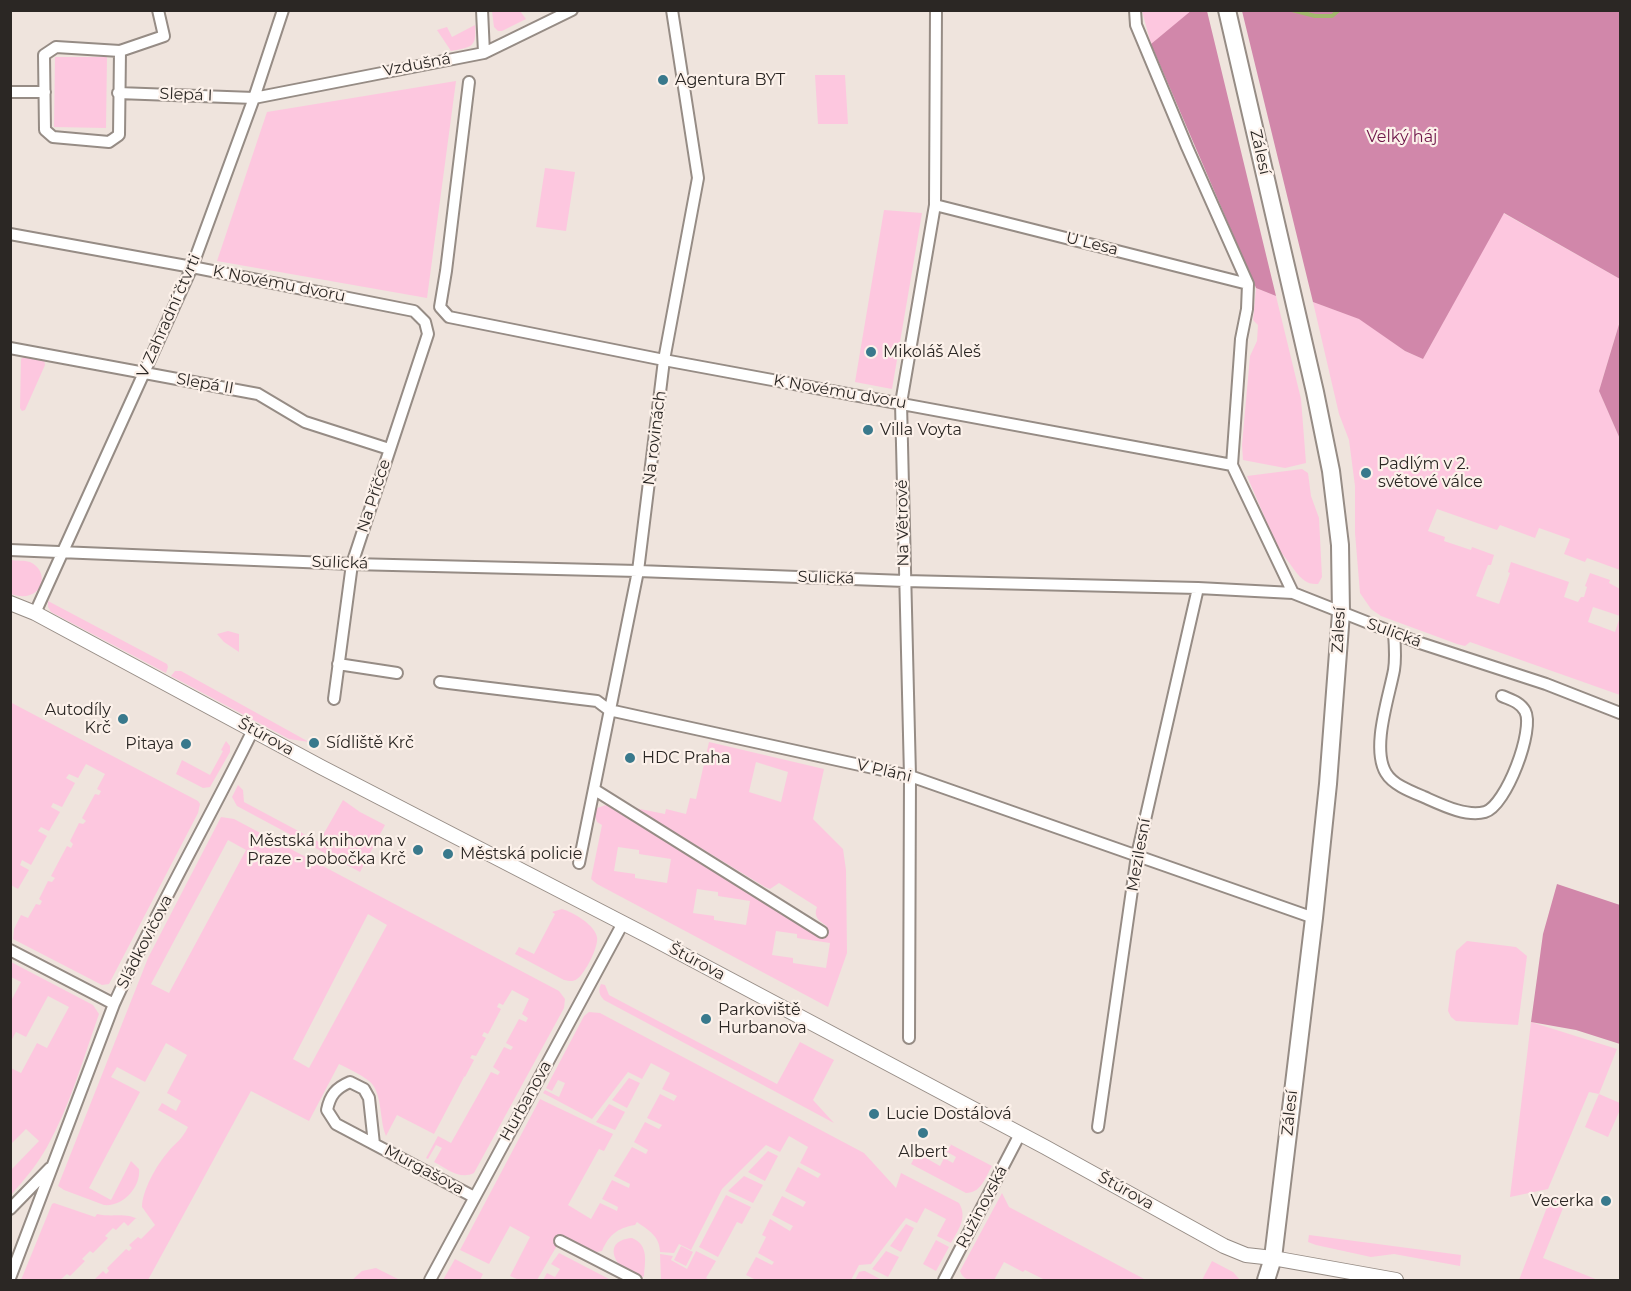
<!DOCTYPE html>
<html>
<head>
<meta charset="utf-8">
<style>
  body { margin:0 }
  #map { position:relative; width:1631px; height:1291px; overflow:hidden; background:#efe4dd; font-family:Montserrat,sans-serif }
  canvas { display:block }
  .frame { position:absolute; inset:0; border:12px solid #2b2724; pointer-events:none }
</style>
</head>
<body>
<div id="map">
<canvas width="1631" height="1291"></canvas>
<div class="frame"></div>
</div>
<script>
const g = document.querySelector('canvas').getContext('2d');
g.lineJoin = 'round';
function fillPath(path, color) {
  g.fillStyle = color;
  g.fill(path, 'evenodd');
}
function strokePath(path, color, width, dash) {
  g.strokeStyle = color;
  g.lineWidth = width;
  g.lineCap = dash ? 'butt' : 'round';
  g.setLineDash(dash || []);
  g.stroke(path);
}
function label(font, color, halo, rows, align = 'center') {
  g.font = font + ' Montserrat,sans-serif';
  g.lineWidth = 4.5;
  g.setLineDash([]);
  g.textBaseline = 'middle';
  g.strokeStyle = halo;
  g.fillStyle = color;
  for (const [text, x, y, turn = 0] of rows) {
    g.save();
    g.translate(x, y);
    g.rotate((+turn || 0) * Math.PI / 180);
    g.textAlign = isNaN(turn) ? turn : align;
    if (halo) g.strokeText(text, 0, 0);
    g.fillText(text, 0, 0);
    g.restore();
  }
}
const green = new Path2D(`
  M492 11H520L526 19 502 31H498L494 27Z
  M1142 11H1192L1151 44Z
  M475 25C477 48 471 47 451 51L437 30 447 27 452 37Z
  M55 57H107L106 128 54 127Z
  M815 75H845L848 124H818Z
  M456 81 427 298 217 261 267 112Z
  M545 168 575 172 566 231 536 227Z
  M884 210 922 213 892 389 855 382Z
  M1503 213 1620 279V321L1599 391 1620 439V570L1587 558 1585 562 1564 554 1570 539 1539 528 1535 538 1500 525 1497 530 1437 509 1428 531 1445 537 1444 541 1471 550 1472 547 1494 555 1491 565H1488L1476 596 1499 604 1510 573 1508 572 1511 562 1569 582 1564 597 1578 602 1581 597H1584L1587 587 1585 586 1590 573 1610 580 1609 583 1620 589V616L1593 607 1588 622 1615 632 1620 617V695L1470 642 1465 646 1457 644 1381 616 1371 609 1360 593 1355 533V486L1349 440 1339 414 1313 302 1360 319 1405 351 1423 359Z
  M1256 288 1276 296 1301 399 1306 463 1285 468 1243 460 1242 445 1250 356 1257 341 1258 325 1253 320Z
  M26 355 44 359 45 365 25 410 22 411 20 408 21 359Z
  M1302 469 1308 473 1311 496 1319 518 1322 577 1318 584C1299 586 1292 562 1279 551L1247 476Z
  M11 560C17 561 24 560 30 562 52 572 42 605 11 594Z
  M48 601 167 664 168 667 166 673 51 612 48 607Z
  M228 631 239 634V652L224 642 217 634Z
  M175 671H181L309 742 289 739 171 676Z
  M10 702 198 801 200 804 198 813 109 984 102 985 13 939 14 929 21 915 28 918 36 904 40 905 42 901 39 899 48 881 52 882 55 878 51 876 67 846 71 848 73 844 70 841 79 823 83 824 86 821 82 818 95 794 99 795 101 791 97 789 105 774 86 764 78 778 69 774 66 778 75 783 62 807 53 803 51 807 60 812 49 831 41 827 38 831 47 836 31 865 22 860 20 865 29 870 18 889 11 885Z
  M226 741 230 746V752L210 787 203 788 176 774 182 760 210 775 223 751 221 750Z
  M709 742 824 769 813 819 843 849 846 870 847 953 828 1007 597 884 591 879 602 825 597 822 594 813 597 808 606 805 821 936 827 926C819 921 813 917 817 907L779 883 770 889 765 887 635 808 665 814 666 809 686 814 690 798 696 799ZM756 762 788 772 781 802 749 792ZM618 847 639 850V854L671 859 667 883 635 878V874L614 871ZM697 889 718 892V896L750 901 746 925 714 920V916L693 913ZM776 931 797 934V938L830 943 826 968 793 963V958L772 955Z
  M238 785 243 790 244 802 319 842 343 800 360 812 385 825 360 872 237 806 232 797Z
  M221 817 234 819 559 991 565 999 564 1008 474 1173C460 1180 447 1169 434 1162L442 1148 436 1145 428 1159 426 1158 438 1136 451 1143 491 1072 498 1075 500 1072 493 1067 504 1047 511 1050 513 1047 506 1043 519 1019 526 1022 528 1018 522 1014 529 999 512 990 503 1005 499 1003 497 1007 501 1009 488 1034 484 1032 482 1036 486 1038 476 1056 472 1055 470 1058 474 1060 465 1077 463 1076 464 1077 434 1134 397 1115 386 1136C379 1120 383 1092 369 1081 360 1074 349 1069 339 1064L309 1121 251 1091 148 1280H94L103 1271 106 1274 109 1271 107 1268 126 1249 129 1251 132 1248 129 1245 138 1237 141 1239 155 1225 142 1207C142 1191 157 1164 168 1152 177 1141 181 1141 188 1127L158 1110 162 1103 176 1111 181 1101 167 1093 187 1055 166 1043 145 1082 117 1067 111 1077 140 1092 89 1188 111 1200 131 1161 139 1169C141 1187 123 1207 104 1205L64 1190 58 1186 148 958ZM228 840 246 850 169 993 151 984ZM368 914 387 925 309 1068 293 1059Z
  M562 909C573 912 595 925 597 937 599 946 585 974 577 979 573 982 569 981 564 980L515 954 519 947 534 954 555 914 552 912Z
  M1467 941 1516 947 1527 956 1518 1025 1456 1021 1451 1017 1448 1011 1456 951Z
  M11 962 93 1005 99 1014C83 1059 70 1106 47 1147 37 1165 24 1180 11 1195V1170L39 1141 26 1129 11 1144V1068L21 1073 37 1043 47 1048 69 1007 48 996 26 1037 16 1032 11 1041V1001L21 982 11 977Z
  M601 984 605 985 609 995 777 1084 800 1042 834 1060 813 1100 834 1123 604 1000C599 995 598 990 601 984Z
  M589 1012 600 1013 864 1153 896 1188 901 1173 959 1203C968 1218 958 1230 951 1243L937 1236 946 1219 925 1208 917 1223 906 1218 871 1264 859 1265 851 1280H756L746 1275 756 1257 772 1265 774 1262 758 1253 766 1237 762 1235 770 1219 790 1231 793 1226 772 1215 782 1196 803 1207 806 1202 785 1191 798 1167 818 1178 821 1174 800 1163 808 1147 789 1136 780 1152 766 1145 722 1189 691 1250 679 1244 674 1253 660 1252C660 1236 648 1230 637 1222L635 1225C617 1228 609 1235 602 1251L592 1253 562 1237 537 1280H519L510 1276 530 1237 510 1226 489 1264 460 1250 540 1099 613 1134 604 1151 599 1149 568 1205 591 1219 600 1203 617 1211 618 1207 602 1199 612 1180 629 1188 630 1184 614 1176 632 1147 646 1154 648 1150 634 1142 645 1122 659 1129 662 1125 647 1118 660 1094 674 1101 677 1096 662 1089 670 1073 651 1063 642 1079 628 1072 592 1119 543 1093 545 1090 559 1097 565 1083 558 1080 552 1091 546 1088 584 1016Z
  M1531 1022 1617 1049 1599 1094 1620 1103V1112H1619L1608 1137 1585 1127 1599 1094 1589 1092 1548 1189 1510 1197Z
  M629 1078 640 1083 627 1108 612 1100Z
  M609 1104 625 1112 615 1130 596 1122Z
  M948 1143 992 1166C985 1178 981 1193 966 1193L911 1164 917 1153 940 1166 944 1158 953 1163 956 1157 944 1150 946 1147 949 1148 951 1145Z
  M768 1151 778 1156 765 1181 748 1172Z
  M744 1176 763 1185 753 1203 728 1191Z
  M1002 1193 1009 1207 1146 1280H1045L1025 1270 1023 1272 1004 1262 994 1280C982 1281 965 1285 960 1271Z
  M726 1195 751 1207 742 1224 737 1222 718 1257 699 1247Z
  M1553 1199 1565 1203 1543 1258 1598 1280H1519L1549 1202Z
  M54 1203 95 1217 97 1214C113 1218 128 1211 142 1222L136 1218 128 1226 124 1222 116 1230 113 1228 105 1236 108 1238 93 1253 90 1251 82 1259 85 1261 70 1276 67 1274 60 1280H21L52 1204Z
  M906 1224 914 1228 901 1252 890 1246Z
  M1309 1235 1461 1255 1460 1266 1394 1254 1371 1257 1316 1245 1308 1242Z
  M632 1238C649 1245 645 1261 644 1276L642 1278C619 1275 597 1241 632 1238Z
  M936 1240 949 1247 936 1271 923 1264Z
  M681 1246 693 1252 686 1266 674 1260Z
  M696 1251 716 1261 706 1278 710 1280H661L660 1254 673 1256 671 1260 687 1269Z
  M886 1251 899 1257 888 1277 872 1269Z
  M559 1253 561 1254 611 1280H543L547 1273 555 1277 560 1269 551 1264Z
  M455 1259 483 1274 480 1280H443Z
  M1212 1261 1233 1272 1240 1280H1202Z
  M376 1268 400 1280H352L362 1271Z
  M863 1271H865L882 1280H855L859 1272Z`);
const forest = new Path2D(`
  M1192 10 1207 11 1276 296 1256 288 1151 44Z
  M1242 11H1620V279L1504 213 1423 359 1405 351 1359 319 1313 302Z
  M1620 321V439L1599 391Z
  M1557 884 1620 905V1044L1576 1030 1531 1022 1543 934Z`);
const stream = new Path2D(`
  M1292 10 1315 16H1332L1339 10`);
const minor = new Path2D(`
  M482 10 484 53
  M1135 10 1136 25 1187 147 1248 284 1247 309 1241 339 1232 465 1293 593
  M56 47 120 51 119 135 109 142 53 137 45 130 44 55Z
  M120 51 164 36 158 10
  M469 82 446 271 440 307 449 317 664 360 1232 465
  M10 92H45
  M118 93 254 98 484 53 572 10
  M935 205 1248 284
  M10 234 192 267 414 311 425 322 428 334 352 564 334 699
  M10 348 258 394 305 422 389 449
  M10 550 352 564 638 571 905 581 1198 588 1293 593 1417 642 1546 684 1620 713
  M35 613 192 267 254 98 283 10
  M1394 633C1395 646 1396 658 1394 670 1389 697 1371 748 1386 773 1393 785 1412 792 1424 797 1442 805 1466 817 1485 812 1506 806 1535 729 1525 711 1520 702 1511 700 1502 696
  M338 664 397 673
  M440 682 597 701 609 710 910 776 1314 918
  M595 790 822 932
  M579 863 638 571 664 360 698 178 672 10
  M10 950 114 1004
  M909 1038 910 776 901 403 935 205 936 10
  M1098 1127 1137 855 1198 588
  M374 1144 369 1098 364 1089 350 1082C336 1088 330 1095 327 1110L336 1124 474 1197
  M10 1209 50 1168
  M560 1241 636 1280
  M10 1278 114 1004C156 911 208 822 253 730
  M430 1280 623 923
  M944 1280 1020 1134`);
const tertiary = new Path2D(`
  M10 603 35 613 321 767 648 936 1045 1147 1224 1246 1246 1255 1273 1258 1396 1280`);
const secondary = new Path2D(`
  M1227 10 1315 392 1331 471 1340 545 1341 613 1328 784 1314 918 1273 1258 1266 1280`);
const markers = [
  [663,80,6,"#39798c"],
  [871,352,6,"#39798c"],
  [868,430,6,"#39798c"],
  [1366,473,6,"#39798c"],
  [123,719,6,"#39798c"],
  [314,743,6,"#39798c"],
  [186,744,6,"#39798c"],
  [630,758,6,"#39798c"],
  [418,850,6,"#39798c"],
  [448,854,6,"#39798c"],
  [706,1019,6,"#39798c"],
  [874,1114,6,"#39798c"],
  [923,1133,6,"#39798c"],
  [1606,1201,6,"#39798c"]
];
const streetNames = [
  ["Vzdušná",417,65,-11],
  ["Slepá I",186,95,2],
  ["Zálesí",1260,152,77],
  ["U Lesa",1092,244,14],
  ["K Novému dvoru",279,284,11],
  ["V Zahradní čtvrti",169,316,-66],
  ["Slepá II",205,384,10],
  ["K Novému dvoru",840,392,10],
  ["Na rovinách",655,438,-83],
  ["Na Příčce",374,496,-72],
  ["Na Větrově",903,523,-91],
  ["Sulická",340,563,2],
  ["Sulická",826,578,2],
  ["Zálesí",1339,630,-87],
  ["Sulická",1394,633,20],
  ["Štúrova",266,737,29],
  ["V Pláni",884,771,13],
  ["Mezilesní",1139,855,-80],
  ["Sládkovičova",145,942,-63],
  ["Štúrova",697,962,28],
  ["Hurbanova",526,1101,-61],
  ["Zálesí",1290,1113,-84],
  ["Murgašova",424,1170,28],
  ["Štúrova",1126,1191,29],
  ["Ružinovská",982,1207,-62]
];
const poiNames = [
  ["Agentura BYT",675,80],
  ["Mikoláš Aleš",883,352],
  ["Villa Voyta",880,430],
  ["Padlým v 2.",1378,464],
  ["světové válce",1378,482],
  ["Autodíly",111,710,"right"],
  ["Krč",111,728,"right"],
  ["Sídliště Krč",326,743],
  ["Pitaya",174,744,"right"],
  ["HDC Praha",642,758],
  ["Městská knihovna v",406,841,"right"],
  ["Praze - pobočka Krč",406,859,"right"],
  ["Městská policie",460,854],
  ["Parkoviště",718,1010],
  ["Hurbanova",718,1028],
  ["Lucie Dostálová",886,1114],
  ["Albert",923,1152,"center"],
  ["Vecerka",1594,1201,"right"]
];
const parkNames = [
  ["Velký háj",1402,137]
];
fillPath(green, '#fdc7df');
fillPath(forest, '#d187aa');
strokePath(stream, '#a4b86e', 4);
strokePath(minor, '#968c85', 14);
strokePath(tertiary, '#968c85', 16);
strokePath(secondary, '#968c85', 20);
strokePath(minor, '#fff', 10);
strokePath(tertiary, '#fff', 14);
strokePath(secondary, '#fff', 16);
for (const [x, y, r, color] of markers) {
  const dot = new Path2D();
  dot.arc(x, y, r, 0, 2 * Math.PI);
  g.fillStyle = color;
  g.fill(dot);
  strokePath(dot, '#fcf1ea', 2);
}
label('16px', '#2b2724', '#fcf1ea', streetNames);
label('16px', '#2b2724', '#fcf1ea', poiNames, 'left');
label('16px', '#6d1548', '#fcf1ea', parkNames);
</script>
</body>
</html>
